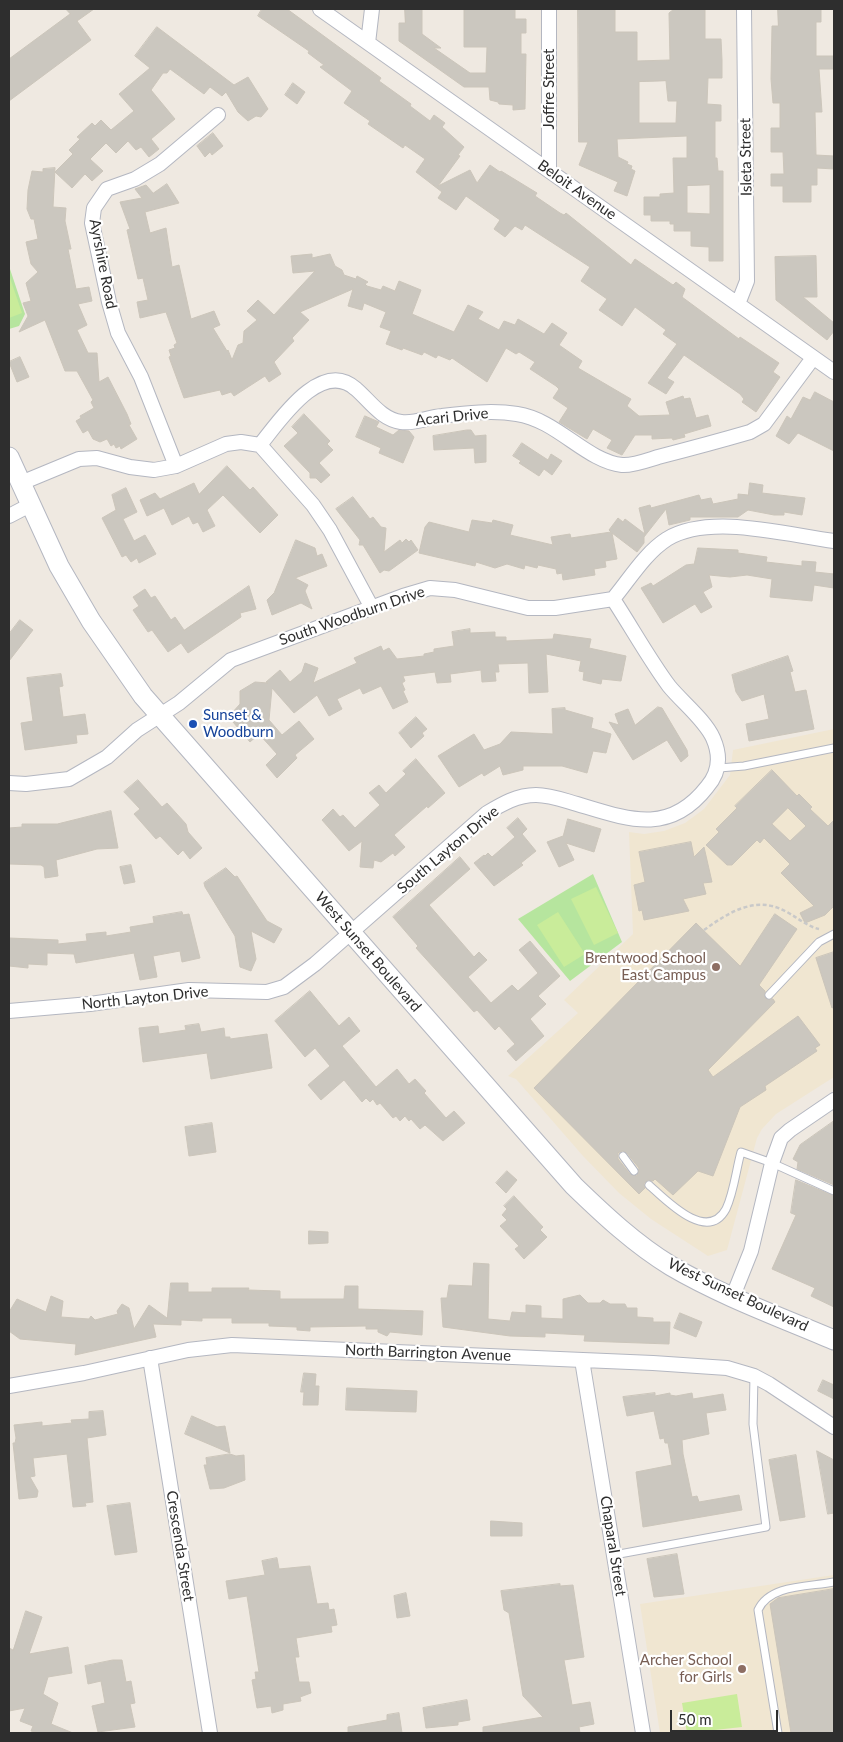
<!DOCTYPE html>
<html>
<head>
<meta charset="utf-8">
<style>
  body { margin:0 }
  #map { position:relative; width:843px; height:1742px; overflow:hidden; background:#efe9e1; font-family:Lato,sans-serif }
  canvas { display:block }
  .frame { position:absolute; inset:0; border:10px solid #2e2e2e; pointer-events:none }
  .scale { position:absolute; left:670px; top:1710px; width:108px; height:22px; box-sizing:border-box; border:2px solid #2e2e2e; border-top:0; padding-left:6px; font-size:15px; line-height:18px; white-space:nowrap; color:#2e2e2e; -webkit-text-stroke:4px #fff; paint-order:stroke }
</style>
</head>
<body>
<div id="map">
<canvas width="843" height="1742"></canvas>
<div class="frame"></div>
<div class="scale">50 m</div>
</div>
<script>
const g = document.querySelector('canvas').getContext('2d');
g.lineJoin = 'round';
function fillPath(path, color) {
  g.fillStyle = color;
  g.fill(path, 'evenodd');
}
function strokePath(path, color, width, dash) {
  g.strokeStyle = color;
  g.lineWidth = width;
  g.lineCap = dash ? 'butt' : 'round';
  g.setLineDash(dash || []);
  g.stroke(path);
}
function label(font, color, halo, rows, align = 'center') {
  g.font = font + ' Lato,sans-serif';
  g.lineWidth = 4.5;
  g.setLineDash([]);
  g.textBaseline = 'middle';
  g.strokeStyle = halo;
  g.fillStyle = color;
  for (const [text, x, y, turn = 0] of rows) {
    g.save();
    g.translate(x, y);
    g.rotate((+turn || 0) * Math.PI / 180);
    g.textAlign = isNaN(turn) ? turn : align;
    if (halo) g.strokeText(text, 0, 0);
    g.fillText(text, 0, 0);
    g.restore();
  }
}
const education = new Path2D(`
  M834 729V1077L776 1114 762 1129 757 1138 727 1250 708 1256 651 1219 619 1193 583 1156 516 1079 508 1076 578 1013 564 1000 633 934 629 832 644 834 664 831 685 823 704 809 730 775 733 750Z
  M834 1575V1733H660L640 1604Z`);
const green = new Path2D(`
  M9 266 25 314 19 326 9 329Z
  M593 874 622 942 570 981 518 919Z`);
const pitch = new Path2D(`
  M9 275 22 313 9 318Z
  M596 887 618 933 594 945 571 899Z
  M558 912 585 954 564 967 537 925Z
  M737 1694 742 1727 687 1733 682 1703Z`);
const building = new Path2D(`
  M66 9H94L77 21 91 40 9 101V59L70 14Z
  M262 9H287L381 78 379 81 411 104 410 106 430 121 434 115 445 123 442 127 464 147 458 155 460 156 438 186 470 170 477 183 490 165 500 172 501 171 537 193 535 196 560 213 564 215 566 213 631 265 635 259 673 285 676 282 685 289 682 297 739 339 740 337 779 363 773 372 780 377 756 412 742 402 744 399 740 394 684 355 667 378 674 382 666 394 648 383 677 344 663 334 666 330 635 307 622 326 599 310 607 299 581 281 590 267 525 225 522 230 515 226 505 237 494 229 500 220 466 196 456 210 438 198 442 192 416 172 425 159 405 145 403 148 368 124 370 121 344 103 352 91 320 67 324 65 308 53 309 51 258 16Z
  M405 9H422V34L441 48H434L470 73H486L487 47H464V9H515V19H526V33H521V54H526L525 109 513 110V105L499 104 498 102 490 100 489 87H464L399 41V23H405Z
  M578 9H615V32H637V61L670 60 669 13 674 9H705V39H721L722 60V78H708L707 104 721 105V121H715V158H717L718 171H723V261H709V247L691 246V231H674V224H670V221H651V215H644V197H660V194L674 193 673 158H687V136L617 139 618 157 628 162 627 164 632 166 631 169 635 171 627 196 614 191 618 182 579 165 588 142H579ZM666 81 668 101H677L676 123H639V82ZM710 185V214L687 213V186Z
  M778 9H821V22H816V56H834V69H819L822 112H815L816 155 834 156V169L817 168V185H811V202H783V186H771V174H784L783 152H771V128H780V103H773L771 79 772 26H778Z
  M157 27 234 85 248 77 268 109 261 117 256 116 248 121 238 112 226 92 222 96 210 87 204 94 170 69 167 73H163L151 90 175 119 151 139 159 149 149 157 141 147 136 150 128 141 116 153 106 143 90 159 103 171 92 181 85 174 72 188 55 172 73 154 69 150 80 139 77 137 92 123 95 126 101 120 111 130 134 111 119 94 150 68 135 56Z
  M293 83 305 92 297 104 285 95Z
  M213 133 223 146 212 155 210 152 205 157 197 146Z
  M55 168 53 207 66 208 65 221 71 249H68L76 289 89 287 92 301 78 304 87 325 77 330 88 353H97L99 382 108 377 127 414 131 424 129 425 137 439 121 449 120 446 116 448 114 444 111 446 107 439 100 442 93 439 88 430 83 433 76 421 81 418 80 416 94 408 91 402 93 400 77 371H65L45 320 19 332 28 316 23 303 31 301 26 283 38 272 31 264 26 242 38 239 34 219H31L27 209 28 190 32 171 43 172V169Z
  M167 184 179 203 145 212 150 233 166 228 172 267 179 265 191 319 214 311 220 325 213 328 227 351 228 350 232 360 238 345 243 343 244 331 257 320 247 311 258 300 274 315 315 271 293 273 291 256 312 254V258L330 254 335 266 342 270 344 275 356 279 357 276 368 282 365 284 367 286 381 290 383 286 395 291 399 281 421 290 412 314 454 332 468 305 483 312 478 319 499 330 504 321 515 325 518 319 544 334 552 323 567 333 559 345 582 361 578 368 631 399 627 406 639 416 670 415 666 402 683 396 684 399 690 398 696 418 708 415 711 426 684 434 685 437 673 440 672 438 652 439V435H635L622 455 607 448 612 440 593 429 587 439 559 422 568 408 553 398 559 389 556 386 530 369 535 362 519 352 516 354 506 348 487 382 452 358 450 360 438 355 436 358 424 352 422 355 403 348 402 350 386 344 391 331 380 327 386 312 364 303 362 310 348 306 353 289 300 312 309 320 292 338 294 341 274 362 281 374 269 382 265 376 234 396 231 392 222 395 220 390 184 398 169 357 171 356 169 350 175 348 174 345 177 343 166 312 140 318 137 302 148 300 143 278 138 279 127 230 130 229 120 202 142 198 135 189 146 185 153 193Z
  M816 256 817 297H803L834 323V331L827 340 776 300 775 257Z
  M20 357 29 377 17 382 9 362Z
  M815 392 834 402V451L798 433 789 444 776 436 787 416 791 419 803 397 810 400Z
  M304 414 330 441 327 444 333 450 319 463 330 475 321 483 316 478H310V473L284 446 298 433 292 427Z
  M365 416 379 422 376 427 393 435 399 430 409 431 414 437 403 463 379 453 381 448 356 437Z
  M467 430H471L475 436 486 435V462L475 463 474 448 434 450 433 436Z
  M522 443 548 460 551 454 562 461 552 475 544 469 539 476 519 463 521 461 513 456Z
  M227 466 250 490 253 487 278 515 260 533 223 495 207 510 215 526 203 532 198 522 193 524 189 516 172 525 164 508 147 516 140 500 155 493 160 499 194 483 199 494Z
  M750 483 763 485 762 493 805 498 802 515 784 512V515H774L748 510 738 517H690V520L669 525 666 509 644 537V543L637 552 612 533 617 559 605 561 606 567 594 569 595 575 563 580 562 573 557 574 556 569 538 565 537 568 525 565 524 569 507 564 495 568 476 562 475 566 419 553 425 527 429 522 469 532 472 520 492 523 493 520 513 525 510 535 553 545 551 537 570 534 571 538 611 532 609 530 618 518 623 522 625 519 645 534 639 508 650 505 651 508 699 495 701 500 711 498 713 504 738 499V494L748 495Z
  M126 488 137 512 123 519 134 541 145 535 156 554 139 563 137 558 131 562 126 555 122 557 102 518 116 510 112 495Z
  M353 497 370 519 373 517 381 527 386 528 384 552 400 540 402 543 406 539 409 542 411 540 418 550 389 571 384 570 380 573 363 545H359L360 540 336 509Z
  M296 540 315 548 317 556 322 554 327 566 295 578 308 585 305 591 312 609 301 603 272 615 267 600 274 593Z
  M698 548 738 550V553L767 557 766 562 802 566V561L816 562 815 572 834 574V588L814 585 812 601 770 597 772 579 747 575 730 577 709 575 712 587 703 592 712 607 701 613 695 604 663 623 641 588 651 583 653 586 686 565 694 564Z
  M249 586 256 609 240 613 241 617 188 653 181 643 168 652 152 630 148 632 133 610 139 606 133 597 145 589 151 598 155 596 171 620 175 617 184 630Z
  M20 620 33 630 9 661V634Z
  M470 629V633L495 632V637H506V641L553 639 554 634 591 639 589 648 626 656 621 681 602 679 601 684 583 680 584 672 579 671 581 661 546 654 548 692 529 693 528 663 498 664 499 672H495L496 681 482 682 481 670 450 674 451 682 437 683 435 672 403 676 405 681 402 683 405 690 403 691 408 702 393 709 381 686 363 694 360 688 337 699 342 709 329 716 317 695 294 713 272 688 269 720 282 735 299 721 314 739 295 755 297 758 277 778 266 765 277 754 259 734 250 742 233 722 236 720 231 714 240 704V691L255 682 268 683 266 682 280 670 290 682 302 672 305 663 318 668 313 683 357 663 354 658 381 646 383 651 389 648 397 659 424 656V654L434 652V649L454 646 452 632Z
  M788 656 793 671 790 672 795 692 806 690 814 729 749 741 746 724 769 719 764 694 742 701 736 692 732 675Z
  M61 674 63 686 59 687 63 717 85 714 88 734 76 735 77 743 25 750 21 723 33 721 27 678Z
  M658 707 662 708 687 750 688 756 681 762 667 740 633 760 609 722 619 725 615 714 628 709 635 725Z
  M565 708V710L593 718 591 728 611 734 606 753 593 751 587 773 562 766H523V770L503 775 500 766 484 776 482 773 459 787 438 756 474 734 484 750 500 744 511 732 553 734 552 709Z
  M416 717 427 729 422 733 424 736 411 748 399 733Z
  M416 759 445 793 428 808 427 806 394 835 405 847 395 856 393 853 381 862 374 860 373 868 360 867 362 841 349 851 322 820 333 809 340 817 343 815 355 828 380 805 369 793 379 785 386 793 406 774 403 771Z
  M772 770 797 796 799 794 812 807 810 809 828 826 834 820V906L825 915 805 923 800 913 814 906 781 873 790 864 764 838 760 843 757 840 732 865H727L706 845 719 832 716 829 737 808 735 806ZM788 808 806 826 790 841 772 824Z
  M138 780 162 807 167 803 186 824 188 832 202 848 190 859 183 850 178 855 160 836 156 839 134 814 140 809 124 792Z
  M111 811 118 848 97 849 56 860 58 876 45 878 44 867 41 865 9 864V828L22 827V824H57Z
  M518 818 527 829 522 834 536 851 521 863 523 865 494 886 474 863 484 855 485 856 488 853 492 857 515 837 507 828Z
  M568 819 601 829 594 852 566 843 574 860 559 867 547 842 563 836Z
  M691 842 694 857 704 847 712 882 703 883 706 894 683 899 689 911 644 920 642 910 639 911 634 885 645 882 639 852Z
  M460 857 470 869 429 905 474 957 479 952 487 960 468 977 491 1003 512 985 518 991 538 973 519 950 530 941 560 976 538 996 546 1004 530 1019 544 1036 516 1061 507 1051 515 1044 499 1026 495 1030 477 1010 474 1012 416 948 418 946 393 917Z
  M131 865 135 882 124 884 120 867Z
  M226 868 235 877 237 876 267 921 282 929 274 943 251 931 256 959 251 971 240 967 235 936 205 887 204 883Z
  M182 912 183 915 189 914 200 958 182 962 180 951 153 956 157 977 140 980 134 953 76 963 74 954 47 953V965L28 964V968L9 966V938L58 940V944L87 941 86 934 106 932V936L131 932 130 927 154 923 153 917Z
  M775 914 797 929 759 985 765 991V998L773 999 775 1002 708 1070 713 1077 798 1016 820 1045 815 1048 817 1051 765 1086 766 1090 740 1107 713 1176 698 1171 673 1195 655 1179 653 1181 648 1180 644 1183 645 1188 639 1194 534 1088 696 923 740 966ZM623 1151 627 1153 639 1168 637 1176 630 1174 618 1159V1153Z
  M834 952V1007L832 1008 816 958Z
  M310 991 339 1026 349 1017 360 1031 342 1046 376 1087 397 1069 409 1084 415 1079 426 1091 424 1093 446 1118 454 1111 465 1123 443 1141 425 1125 420 1129 411 1119 409 1121 405 1116 400 1121 396 1116 393 1118 380 1103 377 1105 373 1099 370 1102 366 1098 362 1102 344 1080 321 1100 308 1085 330 1066 315 1048 305 1057 275 1021Z
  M199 1024 201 1032 224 1028 225 1037H230V1039L267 1034 272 1068 211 1079 207 1053 143 1062 139 1028 158 1026 159 1034 186 1030 185 1026Z
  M834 1121V1185L797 1169 798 1162 793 1159 800 1145Z
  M212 1123 216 1152 189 1156 185 1127Z
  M507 1171 517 1180 506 1193 496 1183Z
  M796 1180 834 1196V1307L811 1296 815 1288 772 1269 796 1215 791 1213Z
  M514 1196 543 1227 540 1230 547 1237 524 1259 515 1249 519 1246 500 1226 507 1220 502 1215 507 1209 504 1206Z
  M309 1231 328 1232V1243L309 1244Z
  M474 1263 489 1264 488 1319 510 1321 512 1312 526 1313V1305L541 1306V1318L563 1319V1299L580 1295 588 1303H600L603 1300 610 1304H625L627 1308H637V1317L653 1318V1322H670L669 1344 584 1341 585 1335 545 1333V1337L510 1336 443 1327 441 1298H447L449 1285 472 1286Z
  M171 1283H188V1292H212V1288H249L248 1290 280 1291V1299H344L345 1286H358V1309L423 1311 422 1335 390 1332 387 1336 378 1332V1329H366V1326L310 1327V1331L297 1330V1327L269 1326V1323H232V1318H202V1321L181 1320V1325L153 1324 156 1337 75 1355 76 1344 20 1339 9 1331V1312L17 1299 46 1312 51 1296 63 1301 61 1317 89 1319 91 1316 95 1320 118 1314 117 1311 122 1304 129 1308 134 1329 149 1305 167 1318Z
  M680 1313 702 1322 696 1337 674 1328Z
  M304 1373 316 1374 315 1386H319L318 1405H303L304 1392H301Z
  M823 1380 834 1385V1399L818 1391Z
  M347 1388 417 1391 416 1412 346 1410Z
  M655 1393V1396L670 1393V1395L676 1396 692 1393 693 1399 723 1394 726 1410 706 1413 709 1434 682 1440 683 1454 692 1497 697 1496 699 1502 739 1495 742 1510 643 1527 636 1472 672 1465 668 1443H665L664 1438 660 1439 654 1411 627 1416 623 1397Z
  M103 1411 106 1435 87 1438 93 1502 85 1503 86 1506 73 1507 67 1454 33 1458 35 1476 30 1477 38 1491 37 1497 19 1499 13 1443H15L16 1438 14 1425 42 1422V1426L72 1423 71 1420 89 1419V1412Z
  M192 1416 217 1427 225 1426 230 1453 185 1434Z
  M817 1451 834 1460V1513L828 1514Z
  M230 1454 236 1456 244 1455 245 1480 224 1488 210 1489 204 1465H207L206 1458Z
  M796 1455 805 1517 780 1521 769 1460Z
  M130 1503 137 1552 115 1555 107 1506Z
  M491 1521 522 1523V1536H491Z
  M677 1554 684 1594 654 1597 647 1559Z
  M277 1558 279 1569 310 1566 317 1604 328 1603 329 1610 334 1609 337 1625 331 1626 332 1632 296 1638 299 1657H295L299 1682H309L311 1693 300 1697 301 1701 283 1704V1710L272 1713 271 1706 257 1708 252 1680 256 1679 255 1672H259L247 1596 229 1599 226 1581 265 1575 262 1561Z
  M560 1584V1586L573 1585 584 1657 564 1660 572 1705 590 1702 594 1724 579 1727 580 1733H483V1727L543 1717 523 1696 509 1613 504 1610 501 1591Z
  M834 1589V1733H791L770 1604 778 1598Z
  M406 1593 410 1616 397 1618 394 1596Z
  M26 1611 42 1617 29 1654 68 1647 72 1673 48 1677 43 1694 58 1703 51 1724 73 1733H39L31 1731 33 1726 20 1721 25 1708 9 1711V1648L13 1650Z
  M113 1660H122L126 1682 131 1681 135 1703 130 1704 135 1727 98 1732 92 1706 105 1703 101 1681 88 1684 85 1666Z
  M467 1700 470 1720 458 1722V1725L426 1728 423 1708Z
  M399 1713 402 1733H348V1727L387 1720V1715Z`);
const path = new Path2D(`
  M704 930C728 913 755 895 785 911 797 917 806 926 819 929`);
const lane = new Path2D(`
  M719 768 744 766 834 748
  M769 995 819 942 834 934
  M623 1156 634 1171
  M649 1185C665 1199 707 1244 726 1209 734 1192 736 1170 741 1152L772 1163 834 1191
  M614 1555 766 1527 753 1424 754 1376
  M778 1733 758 1610C770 1584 809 1587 834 1582`);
const street = new Path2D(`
  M320 9 834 372
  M368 43 372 9
  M549 170V9
  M738 304 747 281 744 9
  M260 445C278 423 321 357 356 389 370 401 381 419 401 422 416 424 428 417 442 416 466 413 493 410 517 414 557 420 586 461 622 465 632 466 648 460 658 457 689 449 719 441 750 432L764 424 813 358
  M176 466 141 377 118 333 109 302 92 223 94 208 107 189 135 179 160 164 218 115
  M21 483 79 459 97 458 130 467 154 470 176 466 226 444 241 442 260 445 313 505 330 530 372 608
  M9 516 32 504
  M9 783 26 784 69 779 107 757 137 730 179 703 231 660 403 596 430 588 455 590 528 608H555L613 599C629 580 645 553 667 539 710 513 787 535 834 541
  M9 1011 90 1004 189 990 267 992 284 987 315 964 487 813C502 804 517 795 536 795 550 795 563 800 577 804 627 819 669 836 707 787 720 772 721 756 713 738 705 720 682 702 669 686 649 659 632 628 613 599
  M733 1296 751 1251 772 1163 781 1138 790 1130 834 1100
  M150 1358 210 1733
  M582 1360 643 1733
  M9 1386 84 1373 188 1350 232 1345 653 1363 727 1368 754 1376 769 1384 834 1427`);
const secondary = new Path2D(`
  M9 457 59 566 91 621 143 696 574 1186C604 1215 635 1244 671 1266 722 1296 780 1317 834 1340`);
const markers = [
  [193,724,5,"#1a4fb4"],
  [716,967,5,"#8d6e63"],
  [742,1669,5,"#8d6e63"]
];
const streetNames = [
  ["Joffre Street",549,89,-90],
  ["Isleta Street",746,157,-91],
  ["Beloit Avenue",577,190,35],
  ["Ayrshire Road",103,264,79],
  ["Acari Drive",452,417,-6],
  ["South Woodburn Drive",352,616,-19],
  ["South Layton Drive",448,850,-40],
  ["West Sunset Boulevard",368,952,49],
  ["North Layton Drive",145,998,-6],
  ["West Sunset Boulevard",738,1295,25],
  ["North Barrington Avenue",428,1353,2],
  ["Crescenda Street",180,1546,81],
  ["Chaparal Street",613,1546,81]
];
const transitNames = [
  ["Sunset &",203,715],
  ["Woodburn",203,732]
];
const educationNames = [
  ["Brentwood School",706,958],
  ["East Campus",706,975],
  ["Archer School",732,1660],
  ["for Girls",732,1677]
];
fillPath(education, '#f0e6d1');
fillPath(green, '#b6e59e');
fillPath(pitch, '#c9ec9a');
fillPath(building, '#cbc7bf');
strokePath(building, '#cbc5ba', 1);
strokePath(lane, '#b4b7c1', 9);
strokePath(street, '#b4b7c1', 16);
strokePath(secondary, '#b4b7c1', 21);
strokePath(path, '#c9c9c9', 2.5, [4, 2.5]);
strokePath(lane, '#fff', 7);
strokePath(street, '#fff', 14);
strokePath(secondary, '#fff', 19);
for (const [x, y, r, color] of markers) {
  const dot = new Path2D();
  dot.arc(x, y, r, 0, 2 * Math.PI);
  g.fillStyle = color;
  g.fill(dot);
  strokePath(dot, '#fff', 2);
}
label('15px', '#2e2e2e', '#fff', streetNames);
label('15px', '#164399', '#fff', transitNames, 'left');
label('15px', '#785e54', '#fff', educationNames, 'right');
</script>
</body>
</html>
